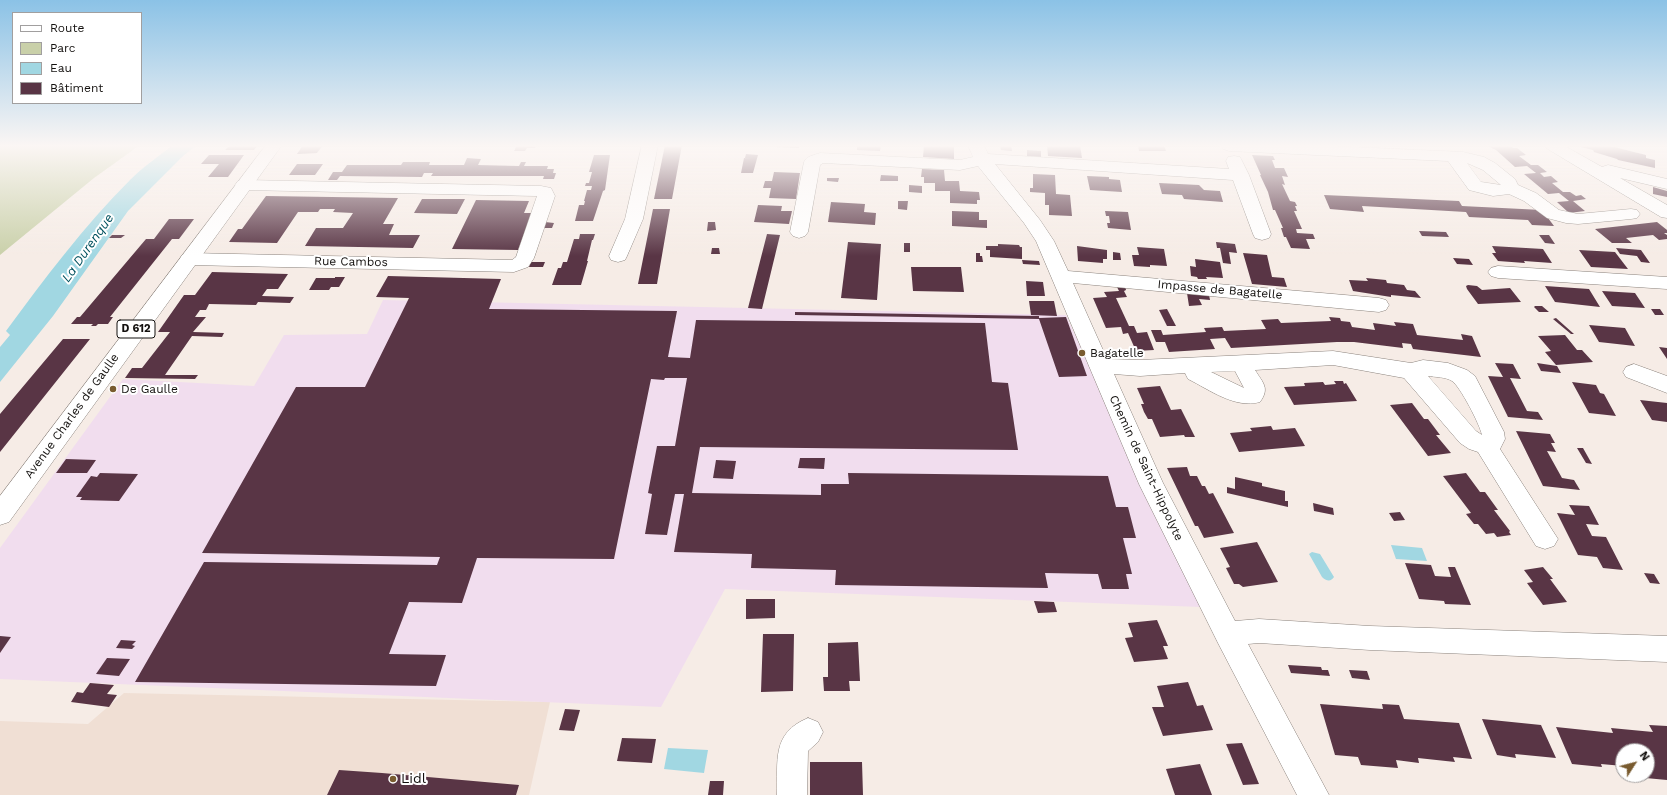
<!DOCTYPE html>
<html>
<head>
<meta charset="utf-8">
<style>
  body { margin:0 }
  #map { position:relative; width:1667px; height:795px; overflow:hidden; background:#f6ece6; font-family:"Work Sans",sans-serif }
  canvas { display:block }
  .legend { position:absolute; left:12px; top:12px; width:130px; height:92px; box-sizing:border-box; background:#fff; border:1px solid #a19f9f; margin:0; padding:5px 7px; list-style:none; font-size:12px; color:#13100e }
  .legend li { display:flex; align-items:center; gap:8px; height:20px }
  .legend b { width:20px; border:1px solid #a19f9f }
  .north { position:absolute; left:1615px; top:743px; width:40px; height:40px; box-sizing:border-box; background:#fff; border:1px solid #a19f9f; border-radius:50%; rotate:54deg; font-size:11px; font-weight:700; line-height:16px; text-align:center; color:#13100e }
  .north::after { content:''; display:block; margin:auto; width:14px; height:18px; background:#795b2f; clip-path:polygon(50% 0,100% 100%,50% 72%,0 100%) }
</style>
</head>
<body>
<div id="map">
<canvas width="1667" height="795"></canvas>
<ul class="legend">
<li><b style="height:5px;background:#fff"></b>Route</li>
<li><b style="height:11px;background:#c9d0a9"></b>Parc</li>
<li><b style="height:11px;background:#a1d7e2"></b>Eau</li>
<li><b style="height:11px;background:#593545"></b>Bâtiment</li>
</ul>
<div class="north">N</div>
</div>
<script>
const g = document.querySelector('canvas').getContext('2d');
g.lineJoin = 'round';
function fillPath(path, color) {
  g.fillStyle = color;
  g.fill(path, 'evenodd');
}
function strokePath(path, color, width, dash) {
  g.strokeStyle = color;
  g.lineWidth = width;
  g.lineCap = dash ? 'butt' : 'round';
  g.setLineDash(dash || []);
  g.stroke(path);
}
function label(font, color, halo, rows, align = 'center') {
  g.font = font + ' "Work Sans",sans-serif';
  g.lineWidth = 4;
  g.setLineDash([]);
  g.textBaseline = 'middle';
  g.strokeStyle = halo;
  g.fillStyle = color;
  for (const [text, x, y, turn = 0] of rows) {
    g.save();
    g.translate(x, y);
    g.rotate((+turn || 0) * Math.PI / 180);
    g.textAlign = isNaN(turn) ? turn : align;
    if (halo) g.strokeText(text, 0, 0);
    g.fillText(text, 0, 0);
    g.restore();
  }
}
const built = new Path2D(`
  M124 693 550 702 529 795H0V721L88 724Z`);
const industrial = new Path2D(`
  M383 300 1066 315 1201 607 725 589 661 707 0 679V548L123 379 254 386 284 335 367 334Z`);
const green = new Path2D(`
  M0 145H140L94 178 0 255Z`);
const water = new Path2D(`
  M173 145H197L183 156 128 211 53 316 0 382V347L10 335 6 331C45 278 84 226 130 180 143 167 159 156 173 145Z
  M1391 545 1422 548 1427 561 1396 559Z
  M1312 552 1320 554 1334 577C1331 582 1326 581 1322 577L1309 554Z
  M668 748 708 750 704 773 664 769Z`);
const building = new Path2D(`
  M230 145H258L254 150H225Z
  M303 145H323L317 153 297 154Z
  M517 145H536L535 148H527L525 151H514Z
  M665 145H682L672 199H654Z
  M777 145H799V148L776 147Z
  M857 145H881L880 151 857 150Z
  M924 145H954V159L923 157Z
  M1000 145H1011L1012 151 1001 150Z
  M1047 145H1080L1082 158 1048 156Z
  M1138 145H1164L1166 151H1139Z
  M1486 145H1509L1513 148H1517L1526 155 1519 156 1531 165H1538L1547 172 1540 173 1544 177 1551 176 1558 182 1552 183 1563 192H1570L1576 196 1581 195 1586 199 1573 201 1585 211 1569 213 1557 202 1569 201 1559 193 1548 194 1524 174 1536 173 1527 166 1515 167 1496 150Z
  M1573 145H1606L1646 155V158L1655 160V168L1618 160 1617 159 1594 152 1593 150Z
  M1027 150 1041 151V157L1027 156Z
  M746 154 758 155 753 173H741L744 158 754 159 745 158Z
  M209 155H244L228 177H208L219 164H201Z
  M594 155H610L605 190 603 191 593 221H575L579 205H584L585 201H584L587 190H591L592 186H585L586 183H589L592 172H589Z
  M1252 155 1273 156 1275 160H1272L1275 168H1284L1288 177 1282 176 1285 185 1282 184 1290 201 1295 202 1297 206H1295L1297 211H1294L1302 229H1296L1297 233 1313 234 1315 239H1306L1310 249 1291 248 1286 237H1284L1281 228H1283L1275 210H1273L1268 192 1260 175H1261Z
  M467 158 481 159 478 165 519 166 521 162H526L524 166H548L547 169H554L553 173H556L554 179H543L544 176H431L433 173H424L422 177 340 176 337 180H328L333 172H342L347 165H401L403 162H430L429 165H464Z
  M297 164H323L315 175H289Z
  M922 169 944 170 945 181H959L960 191 979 192 980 200H977V204L950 203V191H935V183H924V177H921Z
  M774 172 800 173 796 199 769 198 771 188H763L765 181H772Z
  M1033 174 1055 175 1056 194 1070 195 1072 216 1049 215V205H1045V193L1030 192V188H1033Z
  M881 175 898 176V181H880Z
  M1087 176 1109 177V179L1120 180 1122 192 1090 190Z
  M827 178H839L838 182 827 181Z
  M1159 183 1199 185 1204 190 1220 191 1223 202 1184 199 1182 195 1162 194Z
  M909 185 922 186V193L909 192Z
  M1653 187 1667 191V197L1653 194Z
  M1324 195 1459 201 1462 206 1542 210 1554 226 1532 225 1528 220 1469 217 1466 212 1362 206 1364 212 1330 209Z
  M266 196 398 198 383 224H394L389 235H420L413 248 305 246 316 228H343L353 213 333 212 335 209H320L318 212H298L277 243 229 242 238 229H242Z
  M422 199H465L457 214 414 213Z
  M476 200 529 201 524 213H532L518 250 452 249Z
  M898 201H908L907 210 898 209Z
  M831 202 865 204 864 212 876 213 875 225 828 222Z
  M758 205 782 206 781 211H792L789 224 754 222Z
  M653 209H670L657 284H638Z
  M952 211 979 212V220H987V228L952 226Z
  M1105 211 1128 212 1131 230 1108 228 1107 223H1110L1109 216H1106Z
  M169 219H194L179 239H172L110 317H113L108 324H98L96 326H91L93 324H71L77 317H80L146 239H154Z
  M545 222 554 223 552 228H543Z
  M708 222H715L716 230 707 231Z
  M1657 222 1667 230V233H1664L1667 235V239L1659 240 1653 235 1626 238 1632 243H1612L1595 229Z
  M1419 231 1446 232 1449 237 1422 236Z
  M580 234H595L593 240H592L587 261H588L581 285H552L558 268H561L563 262H567L574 239H579Z
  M767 234 780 235 762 309 748 308Z
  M112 235H125L121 238H109Z
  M1539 235H1549L1555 244 1545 243Z
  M848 242 881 244 877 300 841 298Z
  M1216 242 1235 244 1237 253 1229 252 1231 264 1223 263 1220 248H1217Z
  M904 243H910V252H904Z
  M998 244 1019 245 1020 247H1022V259L990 257V250H986V246H998Z
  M1077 246 1107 250V259H1103V263L1078 261Z
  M1492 246 1543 249 1552 263 1524 261 1525 263 1498 261 1492 253H1496Z
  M1137 247 1164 249 1167 266 1150 265V267L1134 266 1132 255H1139Z
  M712 248H719L720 254H711Z
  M1616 248 1641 250 1650 263 1641 262 1637 256 1620 254Z
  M1579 250 1615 252 1628 269 1591 267Z
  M1113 252 1120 253 1121 260H1113Z
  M976 253H980V256H982L983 262H976Z
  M1243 253 1267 255 1272 277 1284 278 1287 287 1252 284Z
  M1453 258 1469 259 1473 265 1457 264Z
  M1195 259 1220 262 1223 278 1206 277 1207 279H1198L1197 277 1191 276 1190 266 1196 267Z
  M1022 260 1039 261 1040 265 1023 264Z
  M531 262H545L543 267H529Z
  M911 267H961L964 292 913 291Z
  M212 272 288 274 278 289H267L262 296 294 297 290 303 258 302 256 305 209 304 206 310H200L195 317H206L193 332 224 333 222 337 192 336 165 375H198L195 379 125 378 132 368H142L170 332H158L184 295H195Z
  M388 276 501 279 489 309 677 311 668 357 690 358 696 320 985 323 992 382 1008 383 1018 450 700 447 692 493 821 495V484H849L848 473 1108 476 1116 507H1128L1136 538H1123L1132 574H1126L1129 589H1102L1098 574 1045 573 1048 588 835 585 836 570 751 568 752 554 674 552 684 494H675L667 535 645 534 652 494 648 493 657 446H675L687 378H665L664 380 651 379 614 559 477 558 462 603 409 602 389 654 446 655 436 686 135 682 204 562 437 565 440 557 202 553 296 387H365L409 298 376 297Z
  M335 277H345L339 287H331L329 290H309L316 278H335Z
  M1366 278 1386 280 1387 283 1404 285 1407 290 1415 291 1421 298 1391 295V297L1353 291 1349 280 1368 281Z
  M1026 281 1043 282 1045 296H1027Z
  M1116 285 1125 286 1126 290 1124 291 1127 297 1116 298 1129 326H1134L1137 333 1147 332 1154 350 1136 351 1128 333 1123 334 1121 327 1106 328 1093 298 1107 297 1104 292 1119 291Z
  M1468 285 1477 286 1482 290 1510 288 1521 302 1478 304 1467 289 1466 286Z
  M1545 286 1589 289 1600 307 1555 302Z
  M1602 291 1635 293 1645 308 1612 306Z
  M1187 293 1209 295 1210 300 1199 299 1202 305 1189 306Z
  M1029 301H1054L1057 316 1031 315Z
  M1535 306H1542L1549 312H1539L1534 307Z
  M1167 309 1176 326H1167L1159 310Z
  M1651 309H1660L1664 315H1655Z
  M795 312 1039 316V318L1066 317 1087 376 1059 377 1039 319 795 315Z
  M1329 317 1340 318 1341 321 1350 322 1352 327 1375 330 1373 323 1396 326 1394 322 1413 324 1417 335 1463 340 1461 334 1472 336 1481 357 1413 349 1411 344 1402 343 1403 348 1354 342H1337L1231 348 1225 338 1210 339 1215 349 1169 352 1165 342H1156L1151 330H1161L1163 335 1206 332 1204 328 1222 327 1224 331 1266 329 1261 320 1278 319 1281 323 1331 321Z
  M1556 318 1574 334H1571L1553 319Z
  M1589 325 1625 328 1635 346 1599 342Z
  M1565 335 1577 350H1582L1593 362 1556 365 1545 352 1551 351 1538 336Z
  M63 339H90L0 452V414Z
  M1659 347 1667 348V359Z
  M1495 363 1513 364 1521 379 1510 378 1527 411 1538 412 1543 420 1508 417 1488 376 1503 377Z
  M1537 363 1557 366 1561 373 1541 371Z
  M1334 381H1343L1344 384 1346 383 1357 401 1294 405 1284 387 1305 386 1304 383 1323 382 1325 385 1336 384Z
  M1572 382 1596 385 1600 393 1604 394 1616 416 1589 413Z
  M1160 386 1171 410 1181 409 1195 437H1185L1184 435 1160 437 1152 419H1148L1144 412 1141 404H1144L1137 388Z
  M1640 400 1667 403V422L1652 420Z
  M1412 403 1424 419H1428L1440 435H1436L1451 453 1428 456 1390 405Z
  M1271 426 1273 430 1295 428 1305 446 1239 452 1230 433 1252 431 1250 428Z
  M1516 431 1550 434 1555 443H1551L1556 452 1547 451 1562 478 1574 480 1580 490 1543 486Z
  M1577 448H1583L1592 464 1586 463Z
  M800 458H825L824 469 798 468Z
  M66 459 96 460 87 473H56Z
  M716 460 736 461 733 479 713 478Z
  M1187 467 1190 476H1197L1202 486H1205L1209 494 1213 493 1234 533 1204 538 1198 526H1195L1167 468Z
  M100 473 138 474 119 501 80 500 82 497H76L91 476 97 477Z
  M1466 473 1480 492H1485L1498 510H1494L1510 531 1509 532 1511 535 1497 537 1494 533 1486 534 1478 524H1474L1466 514 1471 513 1443 476Z
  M1235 477 1262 483V486L1285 491V501H1288V507L1227 493V487L1235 489Z
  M1313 503 1333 508 1334 515 1314 511Z
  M1569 505 1589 506 1599 525 1586 524 1592 536 1606 537 1623 570 1603 568 1597 557 1578 555 1557 513 1575 515Z
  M1400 512 1405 520 1394 521 1389 513Z
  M1257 542 1278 582 1243 587 1239 584H1234L1226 568 1230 567 1220 548Z
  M1405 563 1431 565 1435 576 1451 577 1448 567H1455L1471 605 1445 604 1444 601 1419 599Z
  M1543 567 1553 579H1550L1567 602 1543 605 1527 583 1533 582 1524 570Z
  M1644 573 1654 574 1660 584 1650 583Z
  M746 599H775V618L746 619Z
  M1034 601 1054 602 1057 612 1038 613Z
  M1157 620 1168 646H1163L1168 659 1134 662 1125 638 1133 637 1128 623Z
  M763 634H794L793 691 761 692Z
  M0 636 11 637 0 653Z
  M121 640 136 641 132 645 135 646 132 649 116 648Z
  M858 642 860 681H849L850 691H824L823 677H828V643Z
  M107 658 130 659 119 676 96 674Z
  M1288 665 1321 667 1322 670H1328L1330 676 1291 673Z
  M1349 670 1367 671 1370 680 1352 678Z
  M1188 682 1197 706 1203 705 1213 730 1163 736 1152 707H1164L1157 686Z
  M90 683 114 685 107 694 117 695 109 707 71 702 77 692 83 693Z
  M1320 704 1383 709 1382 704 1399 705 1404 719 1459 723 1472 759 1453 757 1455 762 1418 758 1419 763 1396 760 1398 768 1361 765 1358 757 1335 755Z
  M565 709 580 710 574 731 559 730Z
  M1482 719 1541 725 1556 758 1515 754 1516 758 1497 755Z
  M1649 725 1667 726V780L1635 777 1634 775H1647V751H1623V766L1601 764 1602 767 1572 764 1556 727 1613 733 1611 728 1653 732Z
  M622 738 656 739 652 763 617 761Z
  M1242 743 1259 784 1243 785 1226 744Z
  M810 762H862L863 795H810Z
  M1200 764 1212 795H1175L1166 769Z
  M339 770 382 773 519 785 516 795H327Z
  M710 781H724L723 795H708Z`);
const minor = new Path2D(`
  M642 145H658L643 219 627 256 625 260 618 262 611 260 609 256 625 219Z
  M968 145H984L988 154 1229 169 1226 161 1228 157 1234 156 1240 157 1249 175 1271 234 1269 238 1262 240 1255 238 1253 234 1233 180 995 164 1040 220 1054 241 1068 271 1379 298 1386 300 1389 305 1386 310 1379 312 1073 283 1107 359 1140 360 1333 351 1411 363 1423 360 1448 363 1467 370 1475 376 1504 432 1505 439 1500 449 1558 539 1554 546 1545 549 1536 546 1478 452 1469 449 1460 443 1404 378 1333 365 1255 370C1263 383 1270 388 1260 402 1235 409 1210 390 1188 379L1185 373 1140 376 1114 374 1163 483 1235 621 1259 619 1370 626 1667 636V662L1370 650 1259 643 1248 644 1329 795H1297L1218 643 1139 484 1036 241 1024 223 978 166 960 170 823 163 820 165 808 232 805 236 799 238 793 236 790 232 804 162C807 156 814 155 820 153L960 160 973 157ZM1235 371 1244 388 1211 372ZM1428 376C1435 377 1446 377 1452 381 1460 386 1480 425 1482 435L1476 431Z
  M1222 145H1311L1463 152 1484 157 1495 163 1515 179 1518 185 1536 193 1559 210 1578 214 1631 209 1637 210 1640 214 1637 218 1631 219 1578 224 1566 223 1547 218 1524 201 1509 194 1493 196 1469 190 1448 161 1229 151 1223 149 1221 146ZM1467 163 1483 170 1501 185 1481 182Z
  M1544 145H1563L1602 167 1608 165 1667 179V189L1620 178 1667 205V218L1661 217 1546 148Z
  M244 180 541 186 551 188 555 196 534 258 528 267 514 272 189 265 182 263 180 259 182 255 189 253 512 260 516 257 537 196 244 190 238 189 235 185 238 181Z
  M1498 266 1667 277V289L1498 278 1491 276 1488 272 1491 268Z
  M1634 364 1667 376V393L1626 377 1623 372 1626 367Z
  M808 718 818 722 823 732 818 742 808 751 807 795H777C778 761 771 733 808 718Z`);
const major = new Path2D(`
  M266 145H282L9 522 0 525V496Z`);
const markers = [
  [1082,353,4,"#795b2f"],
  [113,389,4,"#795b2f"],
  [393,779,4,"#795b2f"]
];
const shields = [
  [136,329,38]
];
const shieldNames = [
  ["D 612",136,329]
];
const streetNames = [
  ["Rue Cambos",351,262,1],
  ["Impasse de Bagatelle",1220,290,5],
  ["Avenue Charles de Gaulle",72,416,-54],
  ["Chemin de Saint-Hippolyte",1146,468,65]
];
const poiNames = [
  ["Bagatelle",1090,353],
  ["De Gaulle",121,389]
];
const waterNames = [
  ["La Durenque",88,248,-55]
];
const nearPoinames = [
  ["Lidl",401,779]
];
fillPath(built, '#f0dfd4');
fillPath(industrial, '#f1ddee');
fillPath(green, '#c9d0a9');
fillPath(water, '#a1d7e2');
fillPath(building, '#593545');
strokePath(minor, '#8b837d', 1);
strokePath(major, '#8b837d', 1);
fillPath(minor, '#fff');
fillPath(major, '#fff');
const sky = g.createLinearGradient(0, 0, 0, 256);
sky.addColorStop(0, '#8bc2e6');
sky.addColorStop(0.57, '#fbf6f4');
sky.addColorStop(1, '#fbf6f400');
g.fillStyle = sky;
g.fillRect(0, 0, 1667, 256);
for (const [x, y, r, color] of markers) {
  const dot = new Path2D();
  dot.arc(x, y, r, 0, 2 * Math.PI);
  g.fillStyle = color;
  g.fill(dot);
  strokePath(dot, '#fff', 1.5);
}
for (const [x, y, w] of shields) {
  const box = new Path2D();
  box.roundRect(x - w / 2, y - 9, w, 18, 3);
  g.fillStyle = '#fff';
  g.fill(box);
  strokePath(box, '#13100e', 1);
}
label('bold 11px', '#13100e', null, shieldNames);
label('12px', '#13100e', '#fff', streetNames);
label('12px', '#13100e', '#fff', poiNames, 'left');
label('italic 13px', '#00515e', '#fff', waterNames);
label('14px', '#13100e', '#fff', nearPoinames, 'left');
</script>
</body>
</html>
